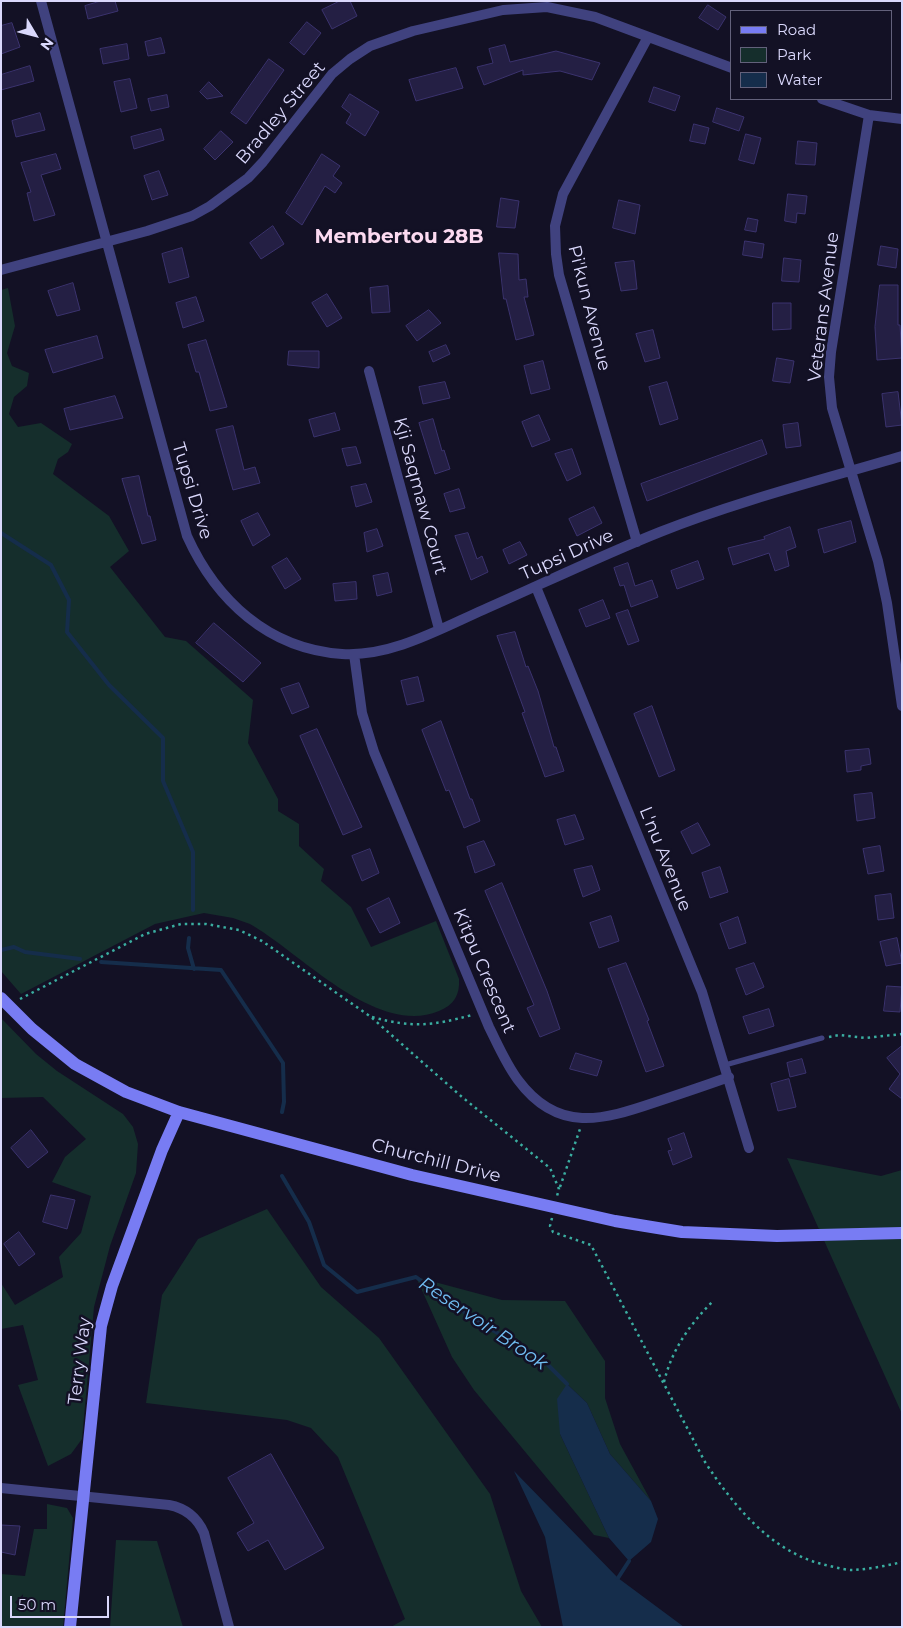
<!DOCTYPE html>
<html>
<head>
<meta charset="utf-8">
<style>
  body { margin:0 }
  #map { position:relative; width:903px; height:1628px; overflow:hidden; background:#131125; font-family:Montserrat,sans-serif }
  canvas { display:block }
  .frame { position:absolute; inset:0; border:2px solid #dad8fc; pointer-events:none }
  .legend { position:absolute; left:730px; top:10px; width:162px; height:90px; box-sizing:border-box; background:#131125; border:1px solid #63617b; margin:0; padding:6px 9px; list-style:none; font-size:15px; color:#dad8fc }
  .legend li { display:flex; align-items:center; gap:10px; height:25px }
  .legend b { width:25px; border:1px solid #63617b }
  .north { position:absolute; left:10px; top:10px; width:50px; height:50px; -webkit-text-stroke:4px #131125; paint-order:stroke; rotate:127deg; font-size:14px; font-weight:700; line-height:20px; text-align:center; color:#dad8fc }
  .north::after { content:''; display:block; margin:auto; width:18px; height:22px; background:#dad8fc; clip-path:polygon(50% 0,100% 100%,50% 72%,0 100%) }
  .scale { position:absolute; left:10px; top:1596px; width:99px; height:22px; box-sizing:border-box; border:2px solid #dad8fc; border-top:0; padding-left:6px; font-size:15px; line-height:18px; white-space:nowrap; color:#dad8fc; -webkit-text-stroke:4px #131125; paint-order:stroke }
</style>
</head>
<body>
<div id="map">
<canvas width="903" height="1628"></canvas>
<div class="frame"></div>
<ul class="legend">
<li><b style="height:6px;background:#787cf3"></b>Road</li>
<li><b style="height:14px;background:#152e2c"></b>Park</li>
<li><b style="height:14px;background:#152d4b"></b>Water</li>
</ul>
<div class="north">N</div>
<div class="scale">50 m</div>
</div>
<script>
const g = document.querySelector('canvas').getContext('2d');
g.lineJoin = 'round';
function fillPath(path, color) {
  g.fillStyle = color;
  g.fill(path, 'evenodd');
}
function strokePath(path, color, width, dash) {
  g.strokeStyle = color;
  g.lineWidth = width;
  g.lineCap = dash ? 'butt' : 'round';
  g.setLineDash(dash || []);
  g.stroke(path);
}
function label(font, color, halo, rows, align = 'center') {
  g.font = font + ' Montserrat,sans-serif';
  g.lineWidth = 5;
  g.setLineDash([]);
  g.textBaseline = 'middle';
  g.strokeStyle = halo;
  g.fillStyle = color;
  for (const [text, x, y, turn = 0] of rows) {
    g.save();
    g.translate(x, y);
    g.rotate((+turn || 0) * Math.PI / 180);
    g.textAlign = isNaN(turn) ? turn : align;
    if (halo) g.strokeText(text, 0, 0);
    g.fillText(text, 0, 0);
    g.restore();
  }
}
const green = new Path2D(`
  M8 288 15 326 7 353 12 366 29 373 27 386 14 397 9 414 18 427 41 423 72 444 68 452 58 459 53 474 109 516 129 551 110 567 165 637 186 641 253 700 248 743 278 799V811L299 824V846L324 869 321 881 351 907 371 947 436 921 459 979C460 995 454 1005 439 1011 376 1037 301 953 250 924L233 918 204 913 155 924 21 994 1 971V290Z
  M1 1018 36 1054 57 1071 123 1114 133 1127 138 1144 136 1173 110 1246 94 1307 82 1439 71 1454 48 1466 18 1385 38 1380 23 1325 1 1329V1283L15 1305 63 1277 59 1257 81 1233 91 1196 52 1182 65 1157 86 1139 43 1097 1 1098Z
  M787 1158 881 1176 902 1170V1414Z
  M267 1209 321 1287 379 1338 490 1494 521 1591 542 1627H391L405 1619 338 1457 311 1428 287 1420 146 1403 162 1295 198 1239Z
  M416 1277 502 1300 565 1301 605 1361V1398L620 1444 651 1501 610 1454 587 1403 567 1384 560 1434 609 1538 594 1535 474 1390 452 1357Z
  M47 1504 67 1508 73 1518 63 1627H1V1574L25 1576 34 1529H47Z
  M116 1540 157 1541 183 1627H110Z`);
const water = new Path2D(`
  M567 1384 587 1403 610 1454 651 1501 658 1519 651 1542 629 1561 609 1538 560 1434 557 1399Z
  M514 1471 618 1578 684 1627H563L545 1537Z`);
const stream = new Path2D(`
  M1 533 51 565 69 600 67 632 109 685 163 738V781L193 852V910
  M189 938 188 948 194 969
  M1 950 14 947 25 952 80 959
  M101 962 221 970 283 1063 284 1102 282 1112
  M282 1176 309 1222 324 1265 357 1292 416 1277 475 1320 541 1358 567 1384
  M618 1578 629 1561`);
const building = new Path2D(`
  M101 1H115L118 11 88 19 85 6Z
  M340 1H350L357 16 332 29 322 10Z
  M708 5 726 17 718 30 699 18Z
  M307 22 321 33 304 55 290 43Z
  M12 23 20 47 1 54V26Z
  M161 38 165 53 148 56 145 42Z
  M127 44 129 59 103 64 100 49Z
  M505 45 510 62 556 51 600 63 592 80 560 71 523 75V70L484 85 477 67 493 63 489 49Z
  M269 59 284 70 246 124 231 113Z
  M30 66 34 81 1 90V75Z
  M456 68 463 88 416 101 409 80Z
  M130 79 137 108 121 112 114 82Z
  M209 82 223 96 207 99 200 92Z
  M654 87 680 96 675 111 649 102Z
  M350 94 379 112 365 136 346 123 351 114 342 107Z
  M167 95 169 107 151 111 148 99Z
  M717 108 744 117 739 131 713 122Z
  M40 113 45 130 16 137 12 121Z
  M694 124 709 128 705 144 690 141Z
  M161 129 164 140 134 149 131 137Z
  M221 131 233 142 215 160 204 149Z
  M746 134 761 138 754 164 739 160Z
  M798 141 817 143 815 165 796 164Z
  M56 154 61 169 41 175 55 215 34 221 27 193 31 192 21 163Z
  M322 154 340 166 333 176 342 183 335 193 325 186 302 225 286 213Z
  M159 171 168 195 152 200 144 176Z
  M788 194 807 196 805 214 797 213 796 223 785 221Z
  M501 198 519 201 515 228 497 227Z
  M619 200 640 205 635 234 613 228Z
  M748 218 758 220 756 232 745 230Z
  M273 226 284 244 261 259 250 243Z
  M745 241 764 244 762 258 743 255Z
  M881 246 898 249 896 268 878 265Z
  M182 248 189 277 169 283 162 254Z
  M499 253 518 254 519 280 526 279 528 297H524L534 335 516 340 506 299H504Z
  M784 258 801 260 799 282 782 281Z
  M634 261 637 289 621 291 615 263Z
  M73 283 80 310 57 316 48 291Z
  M880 285H898V325H900L902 358 877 360 875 327Z
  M388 286 390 312 372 313 370 288Z
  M327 294 342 318 327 327 312 303Z
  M196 297 204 321 183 328 176 303Z
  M773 303H791V329L773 330Z
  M429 310 441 323 417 341 406 326Z
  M653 330 660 358 645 362 636 334Z
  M97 336 103 358 53 373 45 350Z
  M206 340 227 407 210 411 199 372H196L188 345Z
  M446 345 450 354 433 362 429 352Z
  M289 351H319V368L288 365Z
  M777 358 794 361 790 383 773 381Z
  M543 361 550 389 531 394 524 366Z
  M445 382 450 398 423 404 419 387Z
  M667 382 678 419 660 425 649 387Z
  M898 392 902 425 886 427 882 394Z
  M115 396 123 418 70 430 64 409Z
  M335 413 340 430 314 437 309 420Z
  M539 415 550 440 532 447 522 422Z
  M433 419 442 451 444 450 450 469 435 474 419 423Z
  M798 423 801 446 786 448 783 425Z
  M233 426 244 470 255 467 260 483 233 490 216 430Z
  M762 440 767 454 647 501 641 484Z
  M356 447 361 463 347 466 342 449Z
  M572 449 581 474 567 481 555 454Z
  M139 476 148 516H150L156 540 142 544 122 479Z
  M366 484 372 502 356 507 351 487Z
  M459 489 465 508 450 512 444 494Z
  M594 507 602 523 577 536 569 519Z
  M258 513 270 535 253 546 241 521Z
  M851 521 856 542 824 553 818 530Z
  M790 527 796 547 786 551 789 566 775 571 769 553 733 565 728 548 765 539 764 537Z
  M377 529 383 546 367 552 364 533Z
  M468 533 477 559 482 556 488 572 471 580 455 536Z
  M520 542 527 555 509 564 503 550Z
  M287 558 301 579 285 589 272 567Z
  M698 561 704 579 677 589 671 571Z
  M628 563 635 586 652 580 658 597 631 607 624 585 620 586 614 568Z
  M388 573 392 592 377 596 373 576Z
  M356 582 357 599 335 601 333 584Z
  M603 600 610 618 586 627 579 610Z
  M628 610 639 641 628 645 616 614Z
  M214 623 261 663 243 682 196 643Z
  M515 632 526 667 528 666 538 691 554 747H556L564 771 545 777 522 713 525 712 497 636Z
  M418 677 424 701 407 705 401 681Z
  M299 683 309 707 292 714 281 689Z
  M652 706 675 770 659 777 634 714Z
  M441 721 470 799H472L480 821 464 828 449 790 446 791 422 730Z
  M317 729 362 827 343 835 300 736Z
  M869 749 871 764 861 766V770L847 772 845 751Z
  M872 793 875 818 857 821 854 795Z
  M575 815 584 839 565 845 557 820Z
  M698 823 710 845 692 854 681 832Z
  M484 841 495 865 475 873 467 847Z
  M880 846 884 871 868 874 863 849Z
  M370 849 379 873 362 881 352 856Z
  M592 866 600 890 583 897 574 870Z
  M720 867 728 892 710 898 702 873Z
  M502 883 547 991 560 1029 540 1037 527 1008 534 1005 485 891Z
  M891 894 894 918 878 920 875 896Z
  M389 898 400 923 380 933 367 909Z
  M611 916 619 941 599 948 590 923Z
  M738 917 746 943 729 949 720 924Z
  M897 938 902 963 886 966 880 942Z
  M626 963 649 1020 647 1021 664 1066 646 1072 608 969Z
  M754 963 764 987 746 995 736 969Z
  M887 986 902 987 900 1012 884 1011Z
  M769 1009 774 1026 749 1034 743 1017Z
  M902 1046V1099L889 1089 900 1074 887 1058Z
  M576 1053 602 1061 597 1076 570 1069Z
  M802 1059 806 1073 790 1077 787 1063Z
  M789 1079 796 1107 778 1111 771 1084Z
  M31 1130 48 1152 28 1168 11 1148Z
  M684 1133 692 1157 673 1165 668 1151 672 1150 668 1139Z
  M51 1195 75 1200 67 1229 43 1222Z
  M19 1232 35 1254 19 1266 4 1244Z
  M271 1454 324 1548 285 1570 268 1540 248 1551 237 1533 254 1523 228 1478Z
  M1 1525 20 1526 15 1555 1 1552Z`);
const path = new Path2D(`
  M20 999 145 934 181 924H206L239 930 262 941 371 1017 462 1097 550 1168 559 1189 557 1196
  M372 1017C413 1028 431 1026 472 1015
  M829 1037 839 1035 865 1038 902 1034
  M560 1187 580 1129
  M552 1218 550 1226 553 1232 591 1245 705 1462C735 1508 774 1555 830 1566 838 1568 846 1570 853 1570 869 1569 886 1566 902 1562
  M664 1382C672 1349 690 1324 714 1300`);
const lane = new Path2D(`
  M725 1065 822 1038`);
const street = new Path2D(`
  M41 1 187 536C216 600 268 649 342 654 391 657 440 629 483 610 542 584 600 556 660 532 738 501 821 480 902 456
  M822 99 869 115 902 119
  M869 115 831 352 829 377 832 408 878 561 887 603 902 706
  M1 270 147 231 192 216 210 206 248 178 263 162 332 74 350 59 370 46 413 31 503 10 547 7 595 17 732 68
  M369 371 439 629
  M637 542 559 275 556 254 555 226 563 194 648 37
  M536 587 702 992 749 1148
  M354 654 362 713 374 752 489 1027C498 1045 506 1064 518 1080 558 1134 603 1120 656 1102 680 1094 704 1086 729 1077
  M1 1488 169 1505C185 1508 197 1517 204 1533L229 1627`);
const secondary = new Path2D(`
  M1 998 32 1029 75 1064 126 1092 179 1112 412 1175 615 1221 682 1232 777 1236 902 1233
  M70 1627 101 1326 112 1286 162 1150 179 1112`);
const streetNames = [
  ["Bradley Street",281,113,-50],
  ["Veterans Avenue",824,307,-83],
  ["Pi'kun Avenue",589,308,76],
  ["Tupsi Drive",192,491,73],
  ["Kji Saqmaw Court",420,496,75],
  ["Tupsi Drive",567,555,-24],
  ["L'nu Avenue",665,859,68],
  ["Kitpu Crescent",484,971,67],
  ["Churchill Drive",436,1161,14],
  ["Terry Way",80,1361,-83]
];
const waterNames = [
  ["Reservoir Brook",483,1324,34]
];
const quarterNames = [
  ["Membertou 28B",399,237]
];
fillPath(green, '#152e2c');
fillPath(water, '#152d4b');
strokePath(stream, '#152d4b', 4);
fillPath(building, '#241f44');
strokePath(building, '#3b336e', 1);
strokePath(path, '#3aada0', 2.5, [2.5, 4]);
strokePath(lane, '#40427f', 5);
strokePath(street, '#40427f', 10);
strokePath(secondary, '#787cf3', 12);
label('18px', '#dad8fc', '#131125', streetNames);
label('italic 19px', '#70bdf2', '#131125', waterNames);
label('bold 20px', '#fcdaf1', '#131125', quarterNames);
</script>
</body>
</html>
